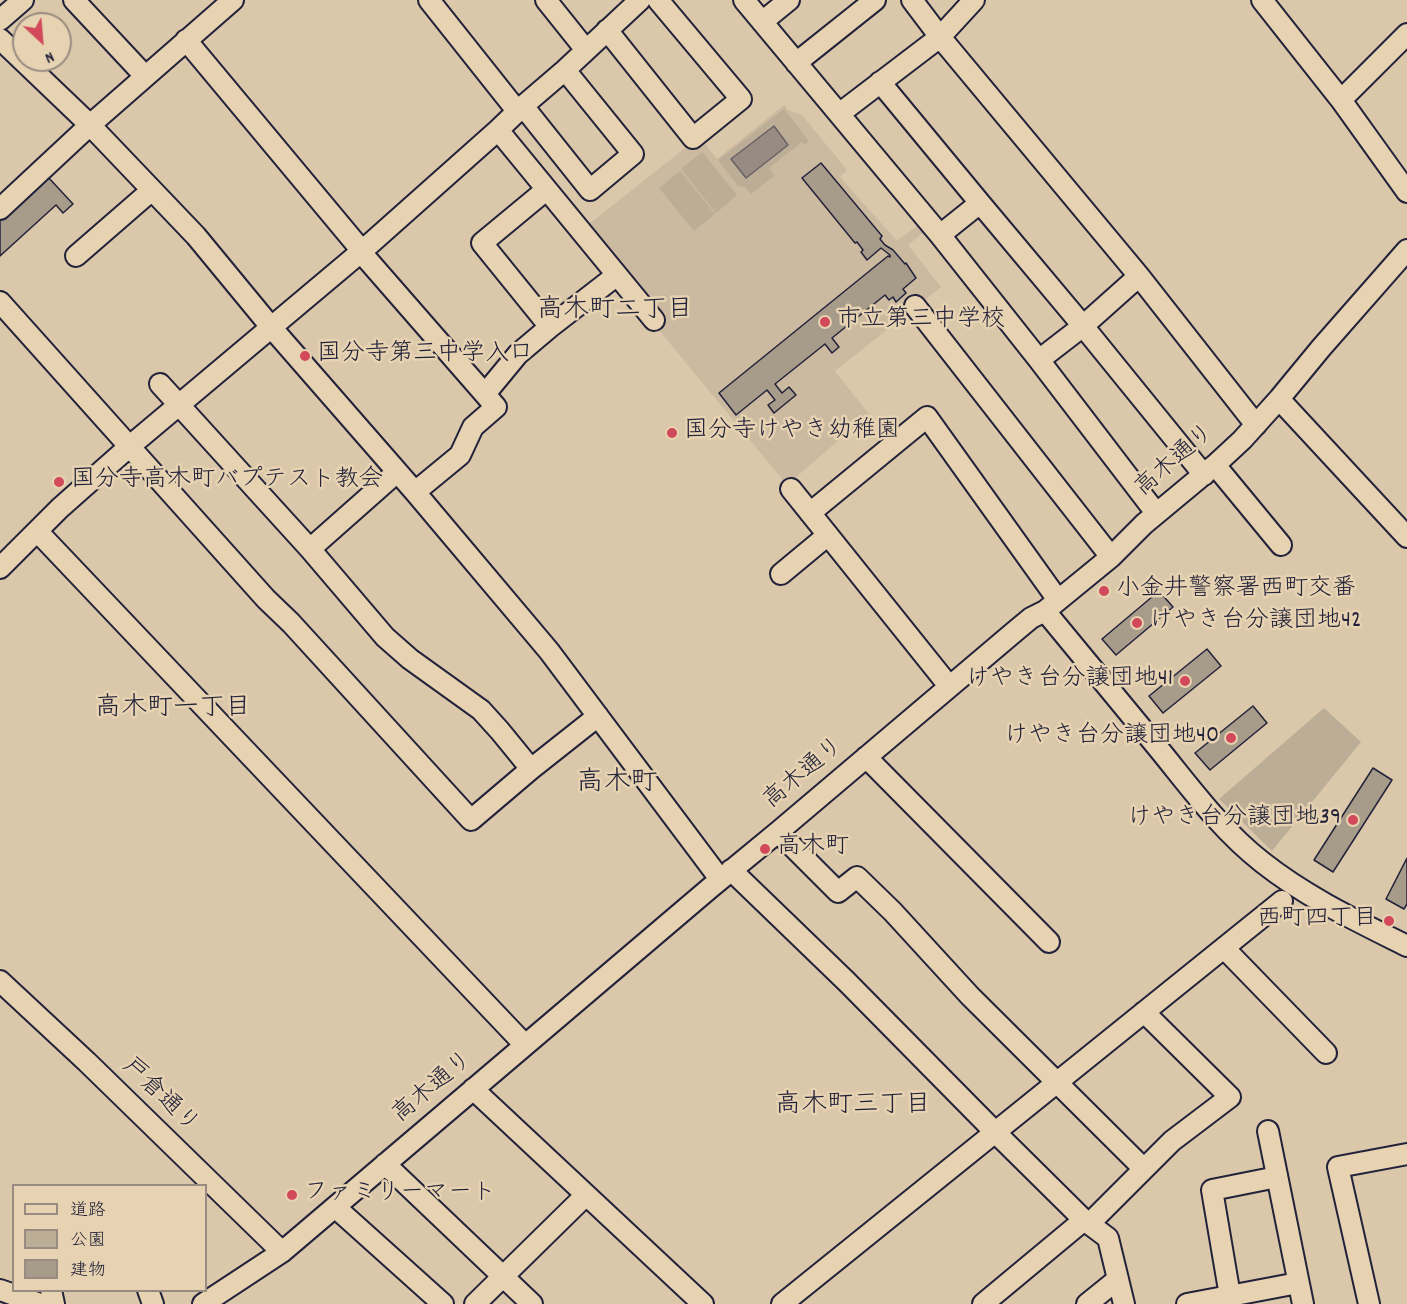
<!DOCTYPE html>
<html>
<head>
<meta charset="utf-8">
<style>
  body { margin:0 }
  #map { position:relative; width:1407px; height:1304px; overflow:hidden; background:#dbc8aa; font-family:Dekko,"Klee One",sans-serif }
  canvas { display:block }
  .legend { position:absolute; left:12px; top:1184px; width:195px; height:108px; box-sizing:border-box; background:#e7d3b1; border:2px solid #988c82; margin:0; padding:8px 10px; list-style:none; font-size:18px; color:#22223b }
  .legend li { display:flex; align-items:center; gap:12px; height:30px }
  .legend b { width:30px; border:2px solid #988c82 }
  .north { position:absolute; left:12px; top:12px; width:60px; height:60px; box-sizing:border-box; background:#e7d3b1; border:2px solid #988c82; border-radius:50%; rotate:154deg; font-size:16px; font-weight:700; line-height:24px; text-align:center; color:#22223b }
  .north::after { content:''; display:block; margin:auto; width:21px; height:27px; background:#d1495b; clip-path:polygon(50% 0,100% 100%,50% 72%,0 100%) }
</style>
</head>
<body>
<div id="map">
<canvas width="1407" height="1304"></canvas>
<ul class="legend">
<li><b style="height:8px;background:#e7d3b1"></b>道路</li>
<li><b style="height:16px;background:#bcad97"></b>公園</li>
<li><b style="height:16px;background:#a79b8a"></b>建物</li>
</ul>
<div class="north">N</div>
</div>
<script>
const g = document.querySelector('canvas').getContext('2d');
g.lineJoin = 'round';
function fillPath(path, color) {
  g.fillStyle = color;
  g.fill(path, 'evenodd');
}
function strokePath(path, color, width, dash) {
  g.strokeStyle = color;
  g.lineWidth = width;
  g.lineCap = dash ? 'butt' : 'round';
  g.setLineDash(dash || []);
  g.stroke(path);
}
function label(font, color, halo, rows, align = 'center') {
  g.font = font + ' Dekko,"Klee One",sans-serif';
  g.lineWidth = 5;
  g.setLineDash([]);
  g.textBaseline = 'middle';
  g.strokeStyle = halo;
  g.fillStyle = color;
  for (const [text, x, y, turn = 0] of rows) {
    g.save();
    g.translate(x, y);
    g.rotate((+turn || 0) * Math.PI / 180);
    g.textAlign = isNaN(turn) ? turn : align;
    if (halo) g.strokeText(text, 0, 0);
    g.fillText(text, 0, 0);
    g.restore();
  }
}
const built = new Path2D(`
  M784 105 788 110 802 115 847 170 840 177 897 241 918 225 924 232 908 245 941 287 835 371 869 414 787 485 658 329 665 323 584 228 699 137 717 159Z`);
const green = new Path2D(`
  M784 109 809 141 805 145 802 142 769 168 774 176 751 194 745 187 738 186 718 160Z
  M702 152 737 195 716 213 681 169Z
  M680 171 715 214 694 231 659 188Z
  M1324 708 1361 742 1272 851 1219 799Z`);
const water = new Path2D(`
  M774 126 788 145 746 178 731 159Z`);
const building = new Path2D(`
  M821 163 882 236 880 239 885 245 893 250 905 264 906 263 916 278 903 289 906 293 896 302 893 297 889 300 885 295 832 338 839 347 832 353 825 344 775 384 782 393 789 387 796 395 774 413 768 405 775 400 767 390 736 415 719 393 888 256 890 257V255L881 248 867 260 861 252 863 250 857 242 855 243 802 178Z
  M48 177 73 204 63 213 56 205 0 256V220Z
  M1159 591 1173 607 1116 655 1102 639Z
  M1207 649 1221 666 1163 713 1149 696Z
  M1253 706 1267 723 1210 770 1195 753Z
  M1373 768 1392 780 1333 872 1314 860Z
  M1407 858V904L1404 909 1386 899Z`);
const minor = new Path2D(`
  M74 0 145 76
  M429 0 518 112
  M546 0 586 50
  M744 0 940 235 1039 360 1156 513
  M912 0 940 37 1139 276 1256 425
  M1262 0 1341 100 1407 192
  M0 20 23 0
  M762 22 789 0
  M607 30 693 138 741 99 658 0
  M0 39 90 125 196 236 271 327 415 492 549 651 720 879
  M186 40 362 251 366 258 496 407 473 427 460 455 415 492
  M796 63 875 0
  M880 82 980 203 1083 326 1204 475
  M1341 100 1407 34
  M523 106 590 190 633 154 565 70
  M839 114 940 37 974 0
  M498 130 654 320
  M546 190 482 243 550 327
  M0 209 90 125 233 0
  M940 235 980 203
  M76 256 152 190
  M0 302 266 599 291 623 471 820 531 769 598 716
  M915 306 1111 557
  M1039 360 1083 326 1139 276
  M160 384 310 549 385 637 410 659 481 710 500 731 531 769
  M485 394 518 354 550 327 617 275
  M1279 399 1407 537
  M1215 465 1281 545
  M791 489 949 686
  M810 513 927 417 1058 600
  M37 531 525 1045
  M310 549 397 472
  M0 568 60 508 130 446 362 251 498 130 523 106 565 70 640 0
  M781 574 828 535
  M1045 611C1082 656 1120 702 1158 748 1190 787 1221 830 1262 862 1306 897 1357 921 1407 946
  M866 757 1049 942
  M778 832 838 892 857 877 893 912 970 996 1144 1169
  M731 870 847 982 995 1132 1084 1220 1108 1238 1124 1304
  M1224 948 1326 1053
  M0 981 87 1062 282 1252
  M473 1089 703 1304
  M1268 1131 1303 1304
  M385 1164 532 1304
  M335 1207 443 1304
  M1089 1224 1172 1141 1230 1097 1144 1012
  M0 1290 40 1304
  M51 1290 54 1304
  M148 1290 153 1304
  M1230 1296 1212 1190 1277 1177
  M203 1304 282 1252 710 888 778 832 1013 633 1031 618 1045 611 1111 557 1144 524 1215 465 1242 440 1279 399 1321 348 1407 250
  M475 1304 586 1195
  M782 1304 1282 901
  M983 1304 1084 1220
  M1087 1304 1118 1279
  M1187 1304 1298 1283
  M1369 1304 1338 1167 1407 1154`);
const markers = [
  [825,322,6,"#d1495b"],
  [305,356,6,"#d1495b"],
  [672,433,6,"#d1495b"],
  [59,482,6,"#d1495b"],
  [1104,591,6,"#d1495b"],
  [1137,623,6,"#d1495b"],
  [1185,681,6,"#d1495b"],
  [1231,738,6,"#d1495b"],
  [1353,820,6,"#d1495b"],
  [765,849,6,"#d1495b"],
  [1389,921,6,"#d1495b"],
  [292,1195,6,"#d1495b"]
];
const poiNames = [
  ["市立第三中学校",837,322],
  ["国分寺第三中学入口",317,356],
  ["国分寺けやき幼稚園",684,433],
  ["国分寺高木町バプテスト教会",71,482],
  ["小金井警察署西町交番",1116,591],
  ["けやき台分譲団地42",1149,623],
  ["けやき台分譲団地41",1173,681,"right"],
  ["けやき台分譲団地40",1219,738,"right"],
  ["けやき台分譲団地39",1341,820,"right"],
  ["高木町",777,849],
  ["西町四丁目",1377,921,"right"],
  ["ファミリーマート",304,1195]
];
const streetNames = [
  ["高木通り",1176,462,-41],
  ["高木通り",805,775,-40],
  ["高木通り",434,1089,-40],
  ["戸倉通り",159,1097,44]
];
const neighbourhoodNames = [
  ["高木町二丁目",615,312],
  ["高木町一丁目",173,710],
  ["高木町三丁目",853,1107]
];
const quarterNames = [
  ["高木町",617,785]
];
fillPath(built, '#cbbaa0');
fillPath(green, '#bcad97');
fillPath(water, '#978b82');
strokePath(water, '#686166', 1.5);
fillPath(building, '#a79b8a');
strokePath(building, '#22223b', 1.5);
strokePath(minor, '#22223b', 24);
strokePath(minor, '#e7d3b1', 20);
for (const [x, y, r, color] of markers) {
  const dot = new Path2D();
  dot.arc(x, y, r, 0, 2 * Math.PI);
  g.fillStyle = color;
  g.fill(dot);
  strokePath(dot, '#e7d3b1', 2);
}
label('24px', '#22223b', '#e7d3b1', poiNames, 'left');
label('24px', '#22223b', '#e7d3b1', streetNames);
label('26px', '#22223b', '#e7d3b1', neighbourhoodNames);
label('27px', '#22223b', '#e7d3b1', quarterNames);
</script>
</body>
</html>
